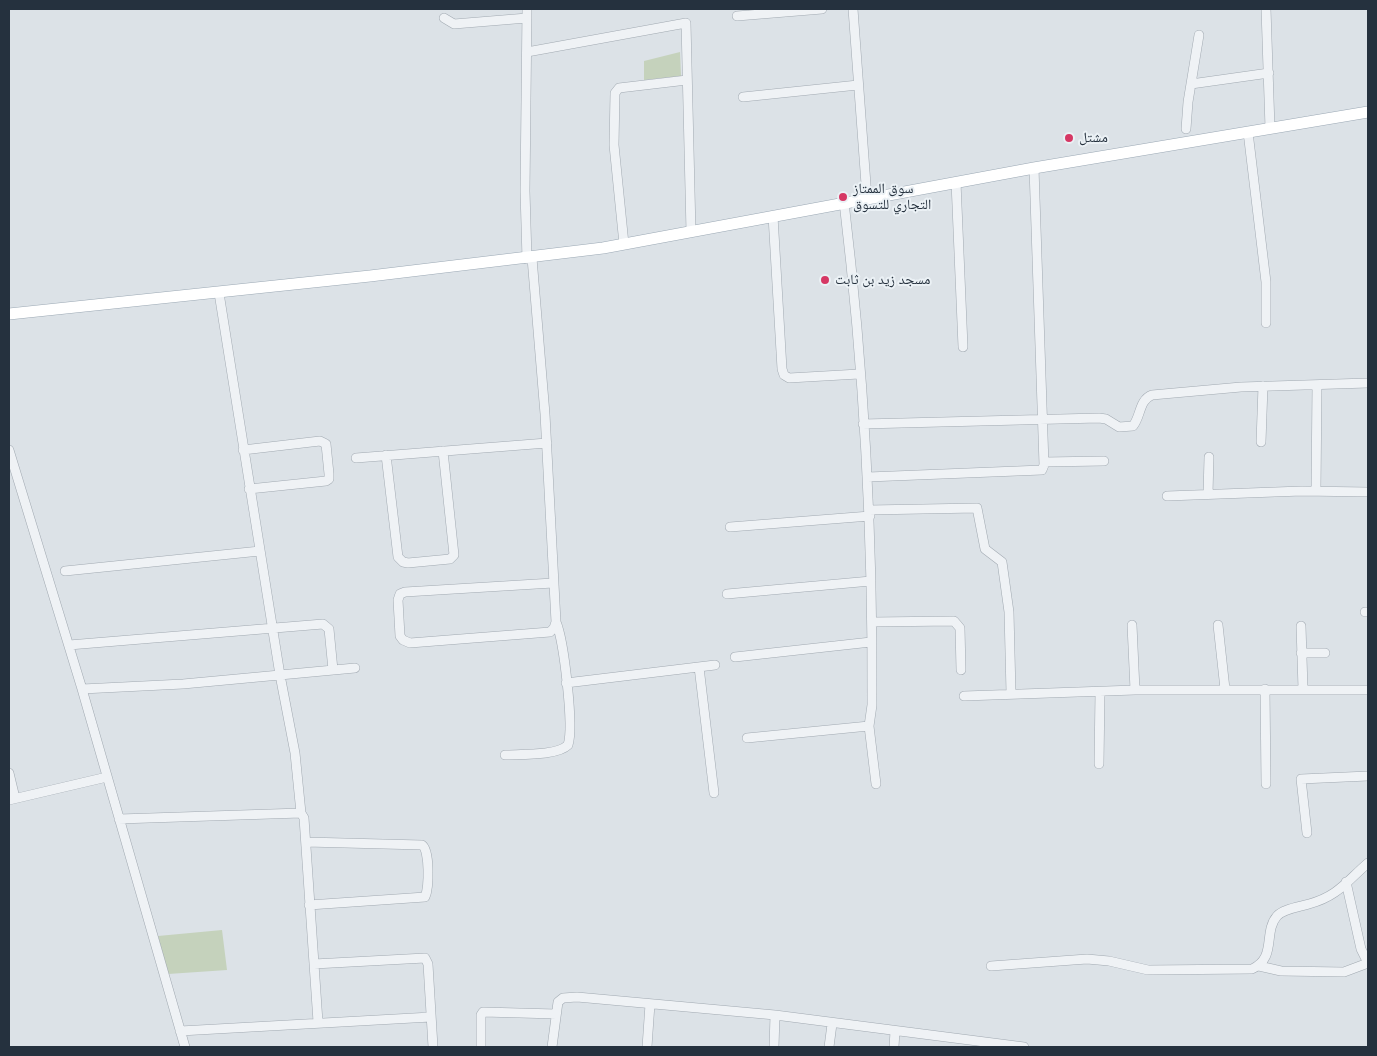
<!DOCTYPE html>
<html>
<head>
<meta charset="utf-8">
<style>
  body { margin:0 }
  #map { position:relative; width:1377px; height:1056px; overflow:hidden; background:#dce2e7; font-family:"DM Sans",sans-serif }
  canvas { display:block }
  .frame { position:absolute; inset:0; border:10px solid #25313e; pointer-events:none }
</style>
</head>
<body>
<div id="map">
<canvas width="1377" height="1056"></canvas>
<div class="frame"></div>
</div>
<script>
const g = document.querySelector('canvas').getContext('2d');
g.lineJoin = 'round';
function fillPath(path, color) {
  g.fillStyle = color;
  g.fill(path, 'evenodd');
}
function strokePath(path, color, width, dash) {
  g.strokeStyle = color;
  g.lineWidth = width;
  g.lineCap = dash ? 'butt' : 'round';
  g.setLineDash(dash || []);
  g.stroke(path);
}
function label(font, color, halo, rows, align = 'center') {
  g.font = font + ' "DM Sans","Noto Naskh Arabic",sans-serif';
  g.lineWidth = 4;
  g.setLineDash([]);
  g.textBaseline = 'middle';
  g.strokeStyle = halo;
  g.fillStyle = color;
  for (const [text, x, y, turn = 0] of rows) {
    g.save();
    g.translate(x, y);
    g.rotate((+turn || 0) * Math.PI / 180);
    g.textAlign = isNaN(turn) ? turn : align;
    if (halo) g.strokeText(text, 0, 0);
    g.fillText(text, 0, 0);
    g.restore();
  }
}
const green = new Path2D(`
  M680 52 681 76 644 80V61Z
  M222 930 227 970 168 974 158 936Z`);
const minor = new Path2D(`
  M853 9 867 198
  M1266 9 1270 128
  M737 16 822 9
  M444 18 454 24 527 18
  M527 52 686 23 691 232
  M1191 84 1269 73
  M743 97 858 85
  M1186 129 1188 102 1199 35
  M1248 132 1266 282V323
  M956 182 963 347
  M773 216 782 369 784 375 789 378 859 374
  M624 244 614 145 615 93 619 88 687 80
  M532 258 545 414 556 622 554 628 550 632 410 643 403 640 400 636 398 600 400 594 405 592 553 583
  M527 259 525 191 527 9
  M219 293 280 675 295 753 301 813 304 818 318 1022
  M863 424 1099 418 1106 419 1119 427 1133 426C1141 416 1139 400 1152 395L1241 387 1368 383
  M1261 442 1263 386
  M9 450 82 689 185 1047
  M243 450 320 441 326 444 329 474V479L326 481 249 489
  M386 455 398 557 403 562 408 563 450 559 454 555 443 451
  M356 458 547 443
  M1044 462 1104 461
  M868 477 1042 470 1044 465 1034 168
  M1316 491 1317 385
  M1208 494 1209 457
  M1167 496 1302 491 1368 492
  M869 510 977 508 985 549 1002 562 1009 612 1011 693
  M730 527 870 516
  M65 571 260 551
  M727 594 871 581
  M1365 612H1368
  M872 622 954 621 960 628 961 670
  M1132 625 1135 690
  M1218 625 1225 689
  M1301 626 1303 689
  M69 645 323 624 329 629 333 670
  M1301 653H1325
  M735 657 871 642
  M699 667 714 793
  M566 683 715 665
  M82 689 183 684 355 668
  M1265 689 1266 784
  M964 696 1135 690H1368
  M869 726 876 784
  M747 738 869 726 872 705C873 537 864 369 844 202
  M505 755C520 754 557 756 568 745 574 727 564 641 556 622
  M1099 764 1100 692
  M9 773 15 798
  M9 800 107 777
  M119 819 301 813
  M1307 833 1301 779 1368 776
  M306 842 422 845C430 850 429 888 425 897L309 905
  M1346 882 1361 949 1368 963
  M314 964 425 958 428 964 433 1047
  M991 966 1087 959 1109 961 1148 970 1252 969C1277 958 1263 932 1277 916 1283 909 1299 907 1309 904 1338 896 1346 882 1368 863
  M1259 966 1281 971 1344 972 1368 963
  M180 1031 431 1017
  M481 1047V1015L483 1012 556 1014
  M552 1047 558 1002 563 998 577 997 775 1015 1024 1047
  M647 1047 650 1004
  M774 1047 775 1015
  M829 1047 832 1024
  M894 1047 895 1031`);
const major = new Path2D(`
  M9 314 370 276 603 248 1034 168 1368 112`);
const markers = [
  [1069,138,5,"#d63764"],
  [843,197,5,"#d63764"],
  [825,280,5,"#d63764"]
];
const poiNames = [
  ["مشتل",1079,138],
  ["سوق الممتاز",853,189],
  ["التجاري للتسوق",853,205],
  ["مسجد زيد بن ثابت",835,280]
];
fillPath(green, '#c5d2bc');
strokePath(minor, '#a1a9b1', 10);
strokePath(major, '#9ba8b4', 12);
strokePath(minor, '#eff2f5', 9);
strokePath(major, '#fff', 11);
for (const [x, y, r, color] of markers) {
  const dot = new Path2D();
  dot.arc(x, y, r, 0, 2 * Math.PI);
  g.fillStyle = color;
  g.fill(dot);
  strokePath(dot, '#ebf1f5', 2);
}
label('14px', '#25313e', '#ebf1f5', poiNames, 'left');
</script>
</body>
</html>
